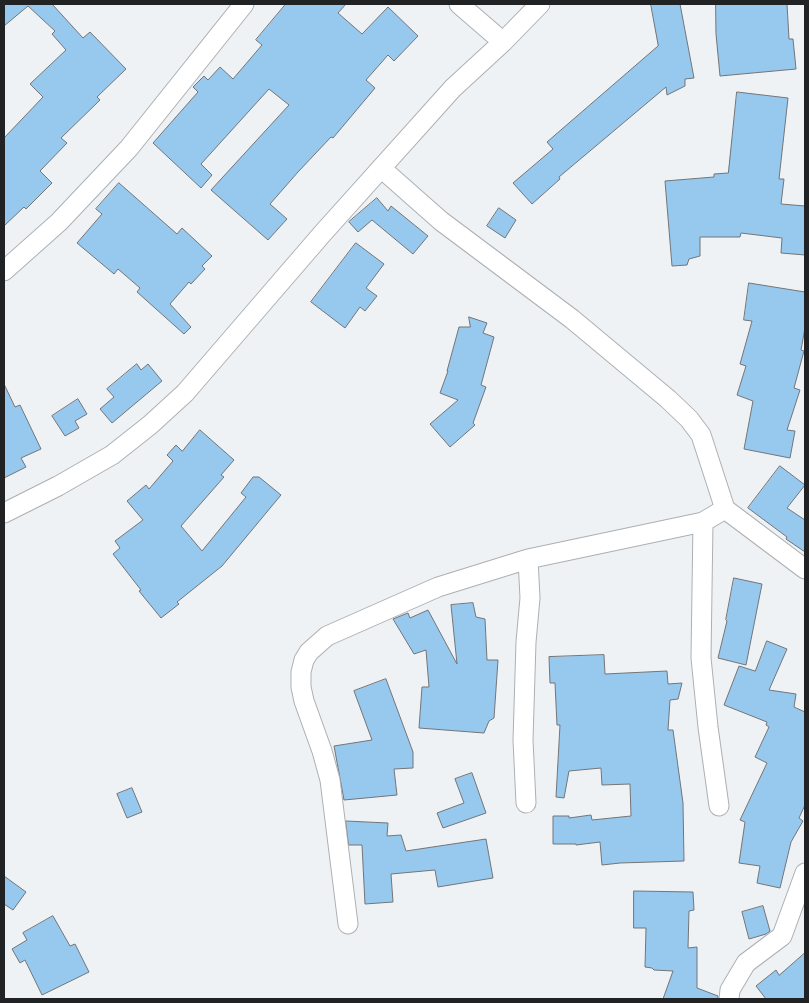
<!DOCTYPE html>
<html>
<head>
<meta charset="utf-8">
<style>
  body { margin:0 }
  #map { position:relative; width:809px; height:1003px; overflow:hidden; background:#eef2f5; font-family:"Work Sans",sans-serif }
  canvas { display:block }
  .frame { position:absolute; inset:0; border:5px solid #212223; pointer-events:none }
</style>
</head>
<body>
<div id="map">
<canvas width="809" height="1003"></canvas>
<div class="frame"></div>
</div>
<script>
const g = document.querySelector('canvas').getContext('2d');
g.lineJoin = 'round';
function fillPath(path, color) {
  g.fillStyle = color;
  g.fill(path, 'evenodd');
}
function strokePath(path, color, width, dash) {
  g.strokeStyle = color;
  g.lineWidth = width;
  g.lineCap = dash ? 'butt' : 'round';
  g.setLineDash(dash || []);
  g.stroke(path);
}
const building = new Path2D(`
  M4 4H52L83 38 90 32 126 69 97 97 100 100 61 138 67 143 40 171 52 183 26 209 24 207 4 226V138L43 97 30 84 66 50 52 34 55 31 28 6 4 26Z
  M286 4H346L338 13 362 34 388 7 418 36 394 61 388 55 366 80 375 88 333 138 331 137 298 172 270 204 287 219 268 240 211 190 289 105 269 89 201 164 212 175 201 188 153 143 198 92 193 87 204 76 208 80 220 67 233 79 262 45 256 40Z
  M651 4H680L694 78 685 79V86L667 95 666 87 559 177 560 179 532 204 513 183 553 149 547 142 658 46Z
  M716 4H787L789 39H793L796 69 720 76 716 34Z
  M737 92 788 98 779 179H784L781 204 805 206V255L781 253 782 238 741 233 740 237H700V256L689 259 687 265 672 266 665 181 714 177V174L728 173Z
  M119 183 177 234 182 228 212 256 202 266 205 269 191 284 189 282 170 304 191 327 184 334 137 292 140 288 118 269 114 274 77 243 102 214 96 209Z
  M377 198 388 211 391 206 428 236 413 254 372 220 358 232 349 222Z
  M499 208 516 220 505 238 487 226Z
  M356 243 384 264 366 288 377 296 365 311 360 307 345 328 311 302Z
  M749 283 805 292V328L801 350 804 351 794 388 800 390 787 430 795 431 790 458 744 449 753 401 737 395 746 366 740 364 752 321 744 320Z
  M469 317 487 323 483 333 494 337 481 385 486 387 473 423 475 425 450 447 430 424 458 400 440 393 448 371H447L459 327H470Z
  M137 364 141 370 148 364 162 381 112 423 100 409 114 397 107 389Z
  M4 384 15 407 20 405 41 449 21 458 26 467 4 478Z
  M78 399 87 414 75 421 79 428 65 436 52 416Z
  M200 430 234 460 221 475 224 477 181 526 202 551 246 497 241 493 253 477H259L281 495 222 566 177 602 179 604 161 618 139 591 141 590 113 554 120 548 115 541 143 520 127 501 146 485 149 489 173 461 167 455 176 445 182 451Z
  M780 466 805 485 787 508 805 520V552L786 539 787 537 748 508Z
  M734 578 762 584 746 665 718 658 727 621 726 620Z
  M473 603 476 617 485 619 487 660H498L494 718 489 721 484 733 419 728 422 687H429L426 650 414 654 393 619 408 613 410 618 428 610 457 664 451 605Z
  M767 641 787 649 769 690 796 694 794 707 805 712V805L799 818 803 821 791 842 780 888 757 883 760 866 739 863 745 822 740 820 767 763 755 757 769 727 766 725 767 722 724 705 739 666 755 671Z
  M604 655 605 674 667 671 668 684 682 683 678 699 670 700 668 730H673L683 803 684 861 620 863 602 865 600 842 576 845V844H553V816H569V818L591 815 592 820 631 816 630 784 602 785 601 768 569 771 564 798 556 797 560 725H557L555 683H550L549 657Z
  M386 679 413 752V768L394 769 397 795 344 800 334 746 372 740 354 691Z
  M472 773 486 813 443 828 437 813 464 803 455 779Z
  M132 788 142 812 127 818 117 794Z
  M346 821 388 823 387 836 401 835 406 851 486 839 493 878 438 887 435 870 391 874 393 902 365 904 362 845H349Z
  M4 876 26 892 13 910 4 904Z
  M634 891 693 892 694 910 689 911 688 948 697 947V988L718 996V999H663L673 971 654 970 652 968 645 967 646 928H634Z
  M763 906 770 931 766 934 749 939 742 912Z
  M53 916 70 946 75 944 89 972 42 995 25 960 20 963 12 949 27 940 23 933Z
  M805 953V999H766L756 986 776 970 779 975Z`);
const minor = new Path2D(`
  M459 4 503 42
  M381 168 441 221 572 319 668 399 689 419 701 435 725 509 805 569
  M4 271 59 222 129 148 244 4
  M4 513 58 486 112 455 150 425 185 393 322 234 453 88 503 42 540 4
  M703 522 701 658 708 727 719 806
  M526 803 523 740 526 642 530 598 528 559
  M348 924 330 780 322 751 304 701 301 687V672L304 660 309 652 327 636 438 587 528 559 703 522 725 509
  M729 999 730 990 746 963 782 936 805 873`);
fillPath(building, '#97c8ee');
strokePath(building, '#727578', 1);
strokePath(minor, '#adb0b3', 21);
strokePath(minor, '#fff', 19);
</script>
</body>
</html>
